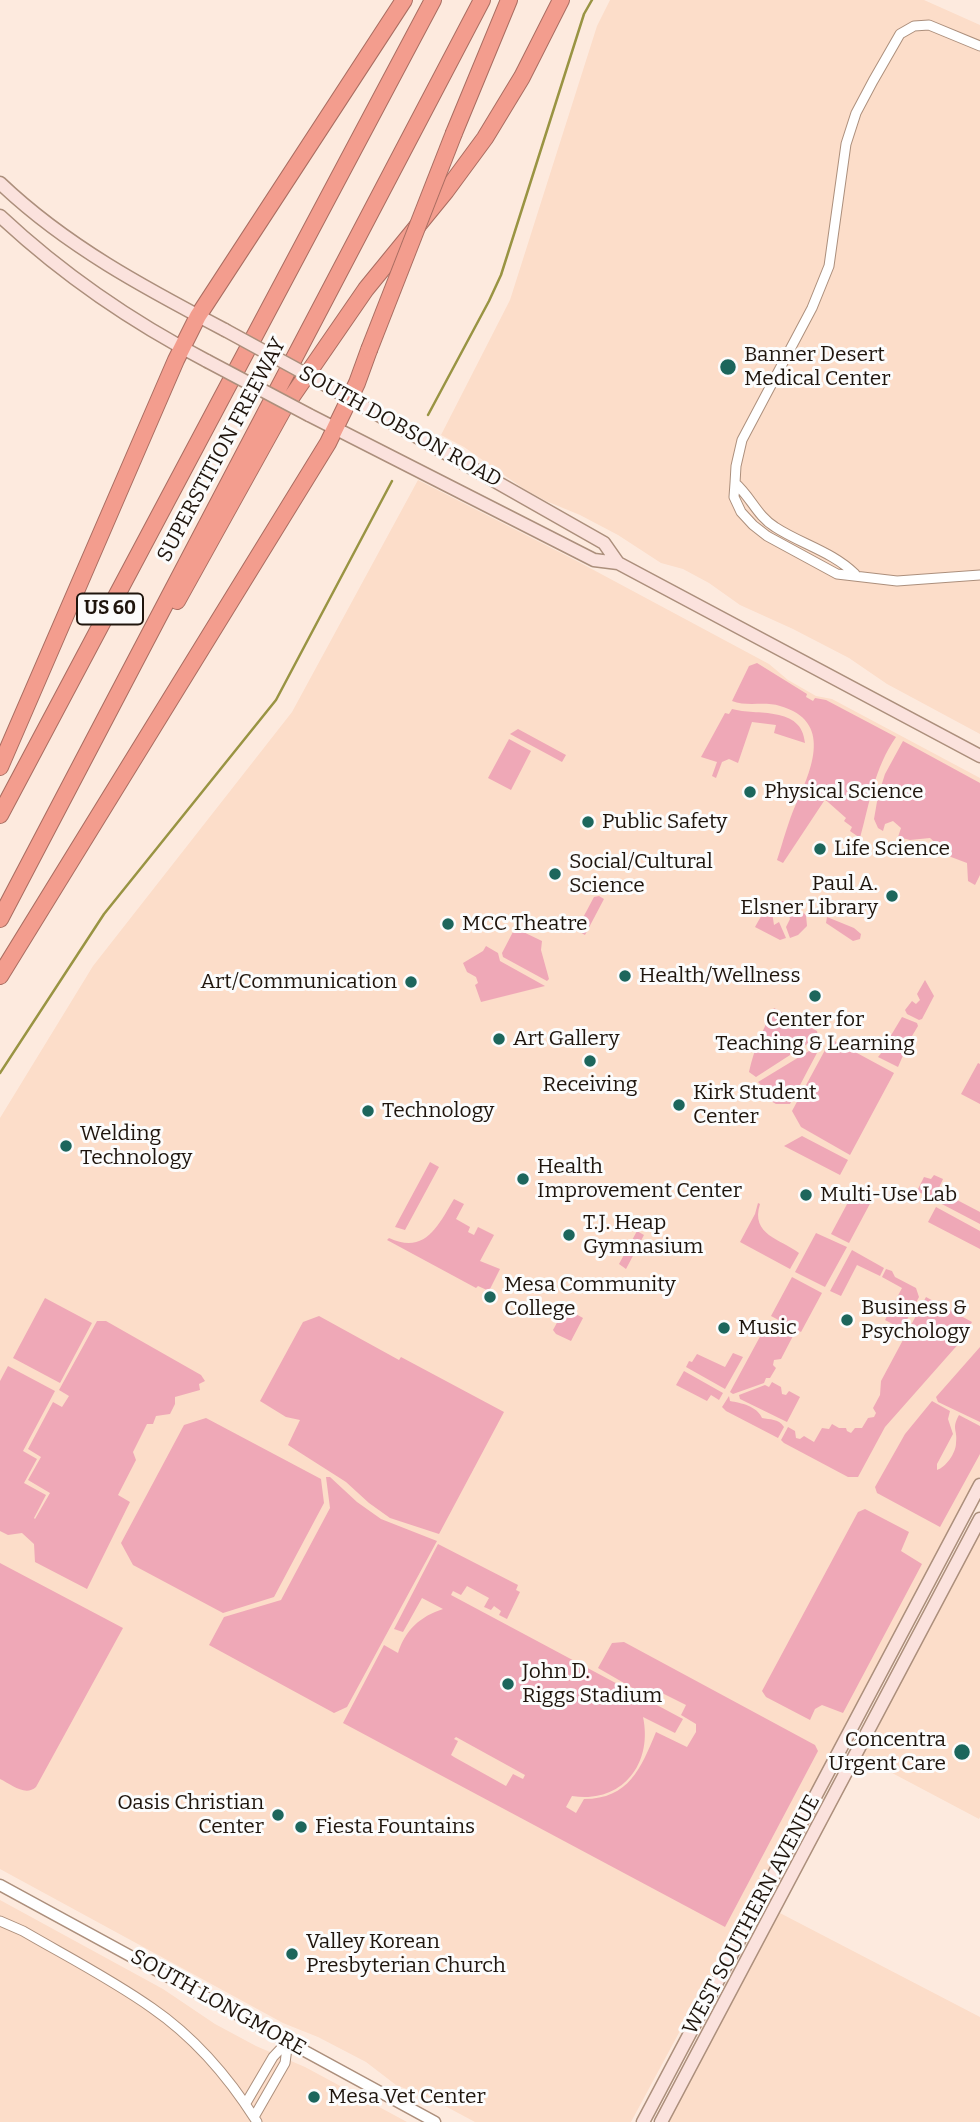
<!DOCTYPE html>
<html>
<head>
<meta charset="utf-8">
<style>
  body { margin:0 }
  canvas { display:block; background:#fdeade }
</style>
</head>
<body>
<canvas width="980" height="2122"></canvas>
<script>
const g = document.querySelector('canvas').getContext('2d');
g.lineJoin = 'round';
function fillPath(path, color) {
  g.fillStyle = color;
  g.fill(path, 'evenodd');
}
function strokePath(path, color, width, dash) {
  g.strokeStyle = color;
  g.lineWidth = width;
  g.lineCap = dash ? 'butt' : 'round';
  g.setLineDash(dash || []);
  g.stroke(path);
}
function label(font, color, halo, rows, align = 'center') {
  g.font = font + ' Bitter,serif';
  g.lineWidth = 6;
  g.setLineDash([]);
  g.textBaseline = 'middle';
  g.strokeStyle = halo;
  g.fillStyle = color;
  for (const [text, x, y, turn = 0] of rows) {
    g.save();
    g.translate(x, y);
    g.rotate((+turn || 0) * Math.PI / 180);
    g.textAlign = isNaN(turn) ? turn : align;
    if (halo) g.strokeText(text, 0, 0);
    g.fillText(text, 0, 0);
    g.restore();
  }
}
const built = new Path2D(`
  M610 0H924L980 25V734L887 684 849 658 793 629 740 605 709 583 683 569 661 563 618 535 580 515 546 501 524 489 464 447 441 435 510 300 597 26Z
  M418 480 575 560 769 664 788 680 816 696 832 699 980 778V1476L730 1949 696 2001 631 2122H475L430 2098 396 2085 366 2062 318 2037 283 2023 0 1869V1118L93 966 292 712Z
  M980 1528V1817L979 1819 860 1756Z
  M0 1900 163 1989 215 2024 256 2046 305 2067 407 2122H0Z
  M778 1912 980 2017V2122H666Z`);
const green = new Path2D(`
  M757 663 807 694 806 697 813 701 815 698 826 700 896 737C874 769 870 802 860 838L850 831 852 827 844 821 846 818 820 795 824 801 783 863 777 860C783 842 788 822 796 804 812 769 833 721 780 706 765 701 747 707 732 701L749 666Z
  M732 709C756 716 802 705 805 743L774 733 776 725 752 722 738 763 729 759 722 762 716 778 712 776 717 762 701 757 725 713 729 714Z
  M518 729 566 755 562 762 510 734Z
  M509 739 531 751 511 790 488 778Z
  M903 741 980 783V875L975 885 968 881 967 863 951 857 930 838 910 840 898 837 901 828 893 821 885 824 883 831 878 828 874 819 878 796 885 774Z
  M599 896 604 899 585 935 578 931V927L594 897Z
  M783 901 795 907 788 912 785 910V906L778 905 772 912 774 925 779 922 786 938 780 940 755 927 769 902Z
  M798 909 806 915 807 926 798 935 790 938 786 927 790 919 789 915Z
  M827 917 854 928 861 934 860 939 853 941 826 923Z
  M515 928 542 941 541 950 549 979 547 981 503 957 502 953Z
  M486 946 498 953 500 961 545 986 481 1002 475 985 478 983 476 977 467 972 463 963 483 951Z
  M925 980 934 996 922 1019 919 1020 907 1014 905 1010 912 1001 916 1004 920 1000 917 994Z
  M774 1008 817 1031 818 1037 756 1077 749 1072C754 1049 763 1029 774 1008Z
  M902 1017 917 1023 918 1026 906 1046 890 1037Z
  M831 1039 894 1073 850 1155 801 1127 792 1111Z
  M891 1041 905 1051 898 1067 878 1057Z
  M814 1048 818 1051 790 1104H776L758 1094 760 1090 765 1089 758 1082Z
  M978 1063 980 1064V1104L961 1094Z
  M802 1136 848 1160 840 1175 784 1146Z
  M430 1162 439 1167 405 1230 395 1227Z
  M934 1175 943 1179 938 1190 980 1212V1224L917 1191 924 1177 931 1179Z
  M854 1191 873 1198 849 1243 831 1234Z
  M454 1199 464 1204 456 1219 470 1227 468 1232 474 1235 478 1227 494 1235 480 1261 500 1269 489 1291 478 1286 476 1288 387 1240 389 1238C425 1255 438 1226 454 1199Z
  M758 1203 760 1204C750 1235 781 1239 799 1253L790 1269 740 1242 755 1214Z
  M936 1207 980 1231V1249L928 1222Z
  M637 1231 644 1235 626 1269 619 1264Z
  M816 1233 847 1247 825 1287 795 1272Z
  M852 1250 884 1268 880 1276 857 1265 841 1296 830 1291Z
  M886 1269 892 1271 895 1277 916 1288 919 1297 902 1329 885 1320 902 1288 882 1277Z
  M792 1277 822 1293 801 1332 771 1316Z
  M926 1297 972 1322 961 1341 885 1427 858 1477H848L784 1443 781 1440 788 1427 795 1431 796 1438 800 1439 804 1436 814 1442 822 1428 829 1429 832 1424 839 1428H846L847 1431 851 1433 855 1428H862L868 1418 874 1417 876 1413 873 1408 880 1395 881 1381Z
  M45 1298 92 1323 60 1383 13 1358Z
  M565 1308 583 1318 571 1341 556 1334 553 1330Z
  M319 1316 399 1360 401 1357 504 1412 439 1534 390 1518 369 1503 346 1482 288 1445 300 1420 286 1417 260 1401 303 1322Z
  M769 1320 794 1334 781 1359 774 1360 773 1365 776 1368 770 1378H766L764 1383 733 1394 730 1392Z
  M97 1321H106L201 1375 205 1381 199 1384 200 1390 175 1397V1404L170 1414 156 1416 153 1424H147L133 1452 136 1460 118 1495 130 1502 87 1589 35 1562 34 1544 22 1533 8 1535 0 1531V1381L8 1366 55 1391 23 1451 37 1459 24 1483 46 1495 34 1518 35 1519 50 1493 28 1480 41 1457 28 1449 53 1402 62 1407 69 1396 59 1390Z
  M980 1347V1422L938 1402 936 1397Z
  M733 1353 743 1357 725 1389 686 1367 689 1361 692 1362 697 1354 725 1367Z
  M684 1371 723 1393 719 1400 711 1395 707 1401 676 1385Z
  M772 1382 781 1387 782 1394 786 1395 789 1391 800 1397 787 1422 740 1399 739 1395 765 1385 769 1387Z
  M729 1396 730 1401C741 1403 757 1406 762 1418 770 1420 778 1418 784 1427L778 1438 726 1411 722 1407Z
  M932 1401 950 1411 948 1419 953 1434 937 1464V1470C946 1467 956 1453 956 1443 958 1430 951 1429 959 1415L980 1426V1454L940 1527 877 1493 875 1487 905 1434Z
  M206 1418 321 1479 324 1503 274 1597 223 1613 133 1565 121 1543 184 1425Z
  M326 1477H330L357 1502 381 1519 437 1541 347 1707 334 1713 209 1645 224 1617 281 1600 330 1508Z
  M865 1509 909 1532 901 1551 922 1564 843 1713 822 1705 815 1709 810 1720 766 1697 762 1691 858 1512Z
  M438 1544 518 1585 516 1590 520 1592 507 1619 499 1615 501 1611 494 1606 491 1610 484 1607 489 1598 467 1586 461 1595 453 1591 451 1595 683 1719 675 1733 643 1717C653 1764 622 1804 572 1796L566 1807 576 1813 584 1799C629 1799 641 1768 656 1732L687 1747 696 1732V1724L681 1715 686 1705 662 1693 657 1702 598 1668 612 1643 624 1642 815 1745 818 1751 725 1927 343 1723 384 1645 398 1653C405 1630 421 1616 443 1609L422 1598 403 1632 394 1629ZM456 1737 525 1775 523 1779 513 1774 506 1786 454 1757 451 1755 458 1741 454 1739Z
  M0 1563 123 1628 36 1787C25 1797 11 1784 0 1779Z`);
const stream = new Path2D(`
  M428 415 489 301 501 275 584 14 592 0
  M0 1073 104 914 276 700 392 481`);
const minor = new Path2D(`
  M735 483 736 466 742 440 812 308 829 266 846 144 856 113 873 81 900 34 914 26 929 25 980 46
  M855 574C833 552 801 544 775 527 757 516 751 497 735 483L734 497 741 512 753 525 767 536 837 574 897 581 980 575
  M0 1921 23 1931C66 1956 111 1979 152 2008 194 2037 230 2079 257 2122
  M246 2103 273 2057 288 2041
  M254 2117 285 2063 288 2041`);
const tertiary = new Path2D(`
  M0 1885 435 2122`);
const secondary = new Path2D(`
  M0 183C66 246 145 288 225 330
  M0 216C62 274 132 322 207 361
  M324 384 604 543 618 563
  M309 415 594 560 618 563 980 756
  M643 2122 980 1485
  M661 2122 980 1519`);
const motorway = new Path2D(`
  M454 133 509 0
  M177 601 284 408 366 289 446 191 485 138 522 77 561 0
  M0 767 176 360 198 316 404 0
  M0 815 433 0
  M0 919 482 0
  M0 976 328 443 357 383 369 350`);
const secondaryBridge = new Path2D(`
  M225 330 324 384
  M207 361 309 415`);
const motorwayBridge = new Path2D(`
  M369 350 454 133`);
const markers = [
  [728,367,9,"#1d665c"],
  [750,792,7,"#1d665c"],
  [588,822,7,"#1d665c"],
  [820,849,7,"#1d665c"],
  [555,874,7,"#1d665c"],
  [892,896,7,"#1d665c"],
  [448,924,7,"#1d665c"],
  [625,976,7,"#1d665c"],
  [411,982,7,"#1d665c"],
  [815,996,7,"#1d665c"],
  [499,1039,7,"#1d665c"],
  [590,1061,7,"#1d665c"],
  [679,1105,7,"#1d665c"],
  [368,1111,7,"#1d665c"],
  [66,1146,7,"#1d665c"],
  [523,1179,7,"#1d665c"],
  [806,1195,7,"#1d665c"],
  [569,1235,7,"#1d665c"],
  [490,1297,7,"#1d665c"],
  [847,1320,7,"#1d665c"],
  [724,1328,7,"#1d665c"],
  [508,1684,7,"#1d665c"],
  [962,1752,9,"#1d665c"],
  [278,1815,7,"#1d665c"],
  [301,1827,7,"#1d665c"],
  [292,1954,7,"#1d665c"],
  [314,2097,7,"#1d665c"]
];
const shields = [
  [110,609,66]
];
const shieldNames = [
  ["US 60",110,609]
];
const poiNames = [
  ["Banner Desert",744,355],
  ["Medical Center",744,379],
  ["Physical Science",764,792],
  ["Public Safety",602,822],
  ["Life Science",834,849],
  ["Social/Cultural",569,862],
  ["Science",569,886],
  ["Paul A.",878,884,"right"],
  ["Elsner Library",878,908,"right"],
  ["MCC Theatre",462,924],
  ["Health/Wellness",639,976],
  ["Art/Communication",397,982,"right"],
  ["Center for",815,1020,"center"],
  ["Teaching & Learning",815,1044,"center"],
  ["Art Gallery",513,1039],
  ["Receiving",590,1085,"center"],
  ["Kirk Student",693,1093],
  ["Center",693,1117],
  ["Technology",382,1111],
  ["Welding",80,1134],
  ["Technology",80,1158],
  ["Health",537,1167],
  ["Improvement Center",537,1191],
  ["Multi-Use Lab",820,1195],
  ["T.J. Heap",583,1223],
  ["Gymnasium",583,1247],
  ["Mesa Community",504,1285],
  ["College",504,1309],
  ["Business &",861,1308],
  ["Psychology",861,1332],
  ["Music",738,1328],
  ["John D.",522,1672],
  ["Riggs Stadium",522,1696],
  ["Concentra",946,1740,"right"],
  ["Urgent Care",946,1764,"right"],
  ["Oasis Christian",264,1803,"right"],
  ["Center",264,1827,"right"],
  ["Fiesta Fountains",315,1827],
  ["Valley Korean",306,1942],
  ["Presbyterian Church",306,1966],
  ["Mesa Vet Center",328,2097]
];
const streetNames = [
  ["SOUTH DOBSON ROAD",400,427,29],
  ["SUPERSTITION FREEWAY",222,450,-62],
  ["WEST SOUTHERN AVENUE",752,1915,-62],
  ["SOUTH LONGMORE",218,2003,29]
];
fillPath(built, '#fcddc9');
fillPath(green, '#efa8b7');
strokePath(stream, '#999443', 2.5);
strokePath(minor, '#ac8f7c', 11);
strokePath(tertiary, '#ac8f7c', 13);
strokePath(secondary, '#ac8f7c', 15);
strokePath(motorway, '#a96d61', 18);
strokePath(minor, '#fff', 9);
strokePath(tertiary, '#fff', 10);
strokePath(secondary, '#fbe2dd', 12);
strokePath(motorway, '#f39d8e', 16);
strokePath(secondaryBridge, '#ac8f7c', 15, []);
strokePath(motorwayBridge, '#a96d61', 18, []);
strokePath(secondaryBridge, '#fbe2dd', 12);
strokePath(motorwayBridge, '#f39d8e', 16);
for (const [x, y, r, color] of markers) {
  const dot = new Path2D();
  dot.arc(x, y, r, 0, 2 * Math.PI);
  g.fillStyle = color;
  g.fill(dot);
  strokePath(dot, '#fcfcfc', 2.5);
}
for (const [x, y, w] of shields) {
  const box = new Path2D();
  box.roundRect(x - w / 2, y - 15.5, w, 31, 5);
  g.fillStyle = '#fcfcfc';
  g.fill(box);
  strokePath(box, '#1f150d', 2);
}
label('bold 19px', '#1f150d', null, shieldNames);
label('21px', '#1f150d', '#fcfcfc', poiNames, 'left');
label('21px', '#1f150d', '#fcfcfc', streetNames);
</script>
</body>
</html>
